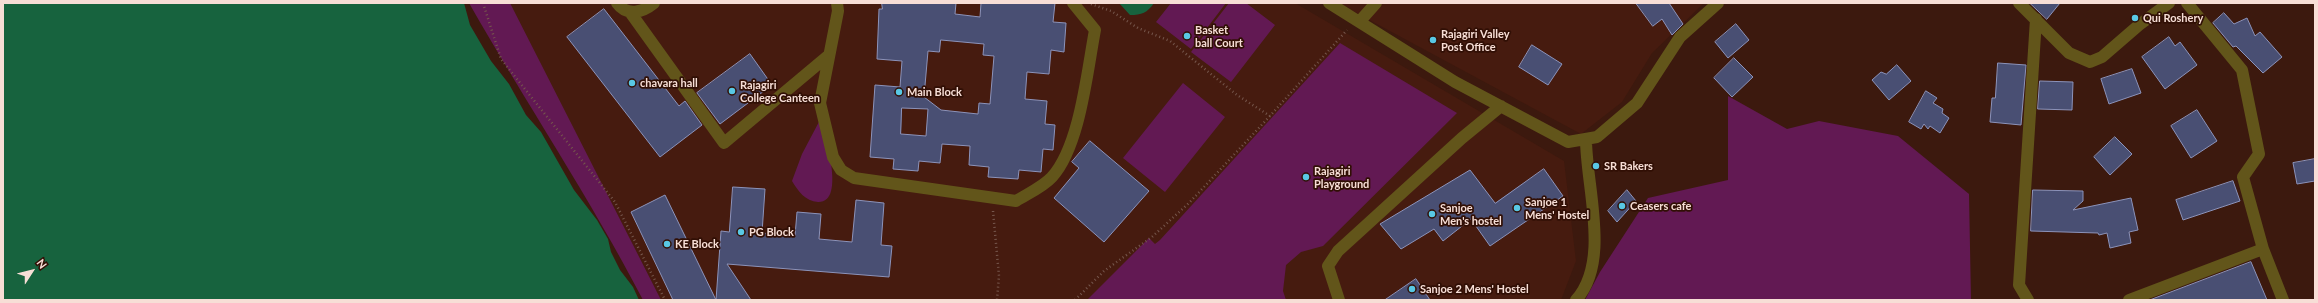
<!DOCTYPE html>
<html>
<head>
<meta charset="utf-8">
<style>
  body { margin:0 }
  #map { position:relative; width:2318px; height:303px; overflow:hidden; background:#3c190e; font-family:Lato,sans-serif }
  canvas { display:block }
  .frame { position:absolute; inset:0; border:4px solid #f7ded6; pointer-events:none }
  .north { position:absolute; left:12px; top:251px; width:40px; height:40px; -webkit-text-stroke:3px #310f05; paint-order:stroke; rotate:54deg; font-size:11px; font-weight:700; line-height:16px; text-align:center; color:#f7ded6 }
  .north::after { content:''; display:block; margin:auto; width:14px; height:18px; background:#f7ded6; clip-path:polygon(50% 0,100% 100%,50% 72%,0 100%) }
</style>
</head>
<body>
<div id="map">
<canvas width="2318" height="303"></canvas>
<div class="frame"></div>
<div class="north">N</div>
</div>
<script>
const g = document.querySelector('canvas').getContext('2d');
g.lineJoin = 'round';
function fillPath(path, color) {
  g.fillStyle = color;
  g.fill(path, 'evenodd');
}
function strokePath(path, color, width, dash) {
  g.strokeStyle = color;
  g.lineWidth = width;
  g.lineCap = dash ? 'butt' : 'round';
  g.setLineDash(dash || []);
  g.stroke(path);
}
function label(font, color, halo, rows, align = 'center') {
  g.font = font + ' Lato,sans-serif';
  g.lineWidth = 3.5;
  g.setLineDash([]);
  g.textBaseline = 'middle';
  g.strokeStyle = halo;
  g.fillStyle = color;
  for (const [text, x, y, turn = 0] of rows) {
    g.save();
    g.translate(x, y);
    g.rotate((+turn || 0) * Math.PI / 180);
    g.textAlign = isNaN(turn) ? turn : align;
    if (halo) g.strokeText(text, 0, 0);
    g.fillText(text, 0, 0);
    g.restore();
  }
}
const built = new Path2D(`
  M480 3H1295L1564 161 1576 261 1561 300H658Z
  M1338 3H1704L1652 53 1622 102 1581 134Z`);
const green = new Path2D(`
  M469 3H510L661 300H643C590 198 526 103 469 3Z
  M1171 3H1226L1191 49 1156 22Z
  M1229 3H1246L1275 25 1231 82 1191 52Z
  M1340 43 1457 113 1323 246 1301 252 1286 265 1283 291 1286 300H1087L1149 238 1155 244 1160 240Z
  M1183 83 1225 117 1165 192 1123 158Z
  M1728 96 1787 129 1819 121 1898 136 1969 194 1971 300H1585L1600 272 1648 198 1728 180Z
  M821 118C824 133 847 203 818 202 805 201 798 191 792 181L802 154Z`);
const water = new Path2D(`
  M3 3H464L470 25 491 61 509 84 526 115 541 132 574 190 597 220 608 239 611 252 620 270 633 287 639 300H3Z
  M1119 3H1154C1147 13 1142 15 1130 15Z`);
const building = new Path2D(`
  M882 3H956L955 14 980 17 981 3H1055L1053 22 1066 23 1064 52 1051 50 1049 74 1027 72 1025 99 1047 101 1045 124 1055 125 1053 150 1043 149 1041 172 1019 170 1018 179 988 177 989 167 969 165 970 146 942 144 940 163 919 161 918 171 893 169 894 159 870 157 875 85 900 87 902 61 877 59 879 9H882ZM941 40 984 44 983 55 994 56 990 104 979 103 978 114 941 110 924 97 928 51 939 52ZM902 108 928 109 926 136 901 134Z
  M1636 3H1669L1683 24 1672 35 1662 19 1653 26Z
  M2030 3H2060L2047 19Z
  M604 9 679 106 685 101 702 125 660 157 567 37Z
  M2224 13 2234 24 2247 18 2255 36 2260 32 2282 57 2263 73 2236 46 2233 47 2213 23Z
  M1736 24 1749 40 1728 58 1715 42Z
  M2169 37 2175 46 2180 42 2197 65 2165 89 2142 57Z
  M1532 45 1562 64 1548 85 1519 67Z
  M750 54 772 85 720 124 697 93Z
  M1734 58 1753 77 1732 97 1714 78Z
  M1998 63 2026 65 2021 125 1990 122 1992 98H1995Z
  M1897 65 1911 81 1889 100 1872 80 1881 72 1886 74Z
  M2132 69 2141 93 2109 104 2101 79Z
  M2040 81 2073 82 2072 110 2038 109Z
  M1926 91 1937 98 1933 103 1943 109 1942 113 1949 118 1940 133 1930 126 1928 129 1924 124 1921 129 1909 122Z
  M2197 110 2217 141 2191 158 2171 126Z
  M2115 137 2132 154 2110 175 2094 157Z
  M1090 141 1149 191 1104 242 1054 198 1079 168 1072 162Z
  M2315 159V181L2297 184 2293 163Z
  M1544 169 1563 196 1490 246 1471 219 1443 241 1434 229 1401 249 1380 224 1470 170 1495 203Z
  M2233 181 2240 201 2183 220 2176 200Z
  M733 187 765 189 762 233 795 236 797 212 821 214 819 239 852 242 856 200 884 203 881 245 892 246 889 277 727 264 751 300H673L631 212 665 195 716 300 721 231 729 232Z
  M1627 190 1636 201 1617 222 1608 211Z
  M2033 190 2083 191V201L2073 210 2131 198 2138 230 2129 232 2131 243 2110 248 2107 233 2099 235 2098 233 2031 231Z
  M2251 262 2267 300H2150Z
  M1416 279 1430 300H1385Z`);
const path = new Path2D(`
  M483 3 501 59 615 202 665 300
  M1091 4 1111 11 1138 28 1170 41 1237 95 1270 116 1347 30
  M993 211 999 276 997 300
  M1075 300 1104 271 1152 237 1190 202 1270 116`);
const minor = new Path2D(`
  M617 3C627 17 643 12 654 3
  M837 3 838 11 820 103 833 157 841 170 854 178 1016 201C1027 194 1043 187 1052 177 1080 146 1087 72 1095 30L1073 3
  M1329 3 1455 82 1568 142 1597 137 1637 103 1680 37 1718 3
  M2019 3 2069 53 2090 62 2102 57 2139 25 2169 3
  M2187 3 2242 70 2259 154 2243 177 2263 249 2283 300
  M630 12 724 143 829 55
  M1360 21 1376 3
  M1339 300 1328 266 1338 251 1462 138 1501 106
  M1576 300C1611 261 1586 187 1586 139
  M2028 300 2019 285 2036 19
  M2129 300 2263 249`);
const markers = [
  [2135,18,4,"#59c8e4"],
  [1187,36,4,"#59c8e4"],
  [1433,40,4,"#59c8e4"],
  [632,83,4,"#59c8e4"],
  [732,91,4,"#59c8e4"],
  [899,92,4,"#59c8e4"],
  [1596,166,4,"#59c8e4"],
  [1306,177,4,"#59c8e4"],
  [1622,206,4,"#59c8e4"],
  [1517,208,4,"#59c8e4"],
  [1432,214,4,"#59c8e4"],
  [741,232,4,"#59c8e4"],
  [667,244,4,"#59c8e4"],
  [1412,289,4,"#59c8e4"]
];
const poiNames = [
  ["Qui Roshery",2143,18],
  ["Basket",1195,30],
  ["ball Court",1195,43],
  ["Rajagiri Valley",1441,34],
  ["Post Office",1441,47],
  ["chavara hall",640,83],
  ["Rajagiri",740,85],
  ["College Canteen",740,98],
  ["Main Block",907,92],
  ["SR Bakers",1604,166],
  ["Rajagiri",1314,171],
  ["Playground",1314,184],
  ["Sanjoe 1",1525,202],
  ["Mens' Hostel",1525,215],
  ["Ceasers cafe",1630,206],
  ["Sanjoe",1440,208],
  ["Men's hostel",1440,221],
  ["PG Block",749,232],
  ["KE Block",675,244],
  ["Sanjoe 2 Mens' Hostel",1420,289]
];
fillPath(built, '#461b0f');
fillPath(green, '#621953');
fillPath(water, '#17633e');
fillPath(building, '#494f73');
strokePath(building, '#8c93ba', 1);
strokePath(path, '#76574d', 2.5, [1, 3]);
strokePath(minor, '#62551a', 12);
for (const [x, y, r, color] of markers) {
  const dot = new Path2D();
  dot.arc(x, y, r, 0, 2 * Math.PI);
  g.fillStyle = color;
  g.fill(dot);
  strokePath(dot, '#310f05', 1.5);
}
label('bold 11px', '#f7ded6', '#310f05', poiNames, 'left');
</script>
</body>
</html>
